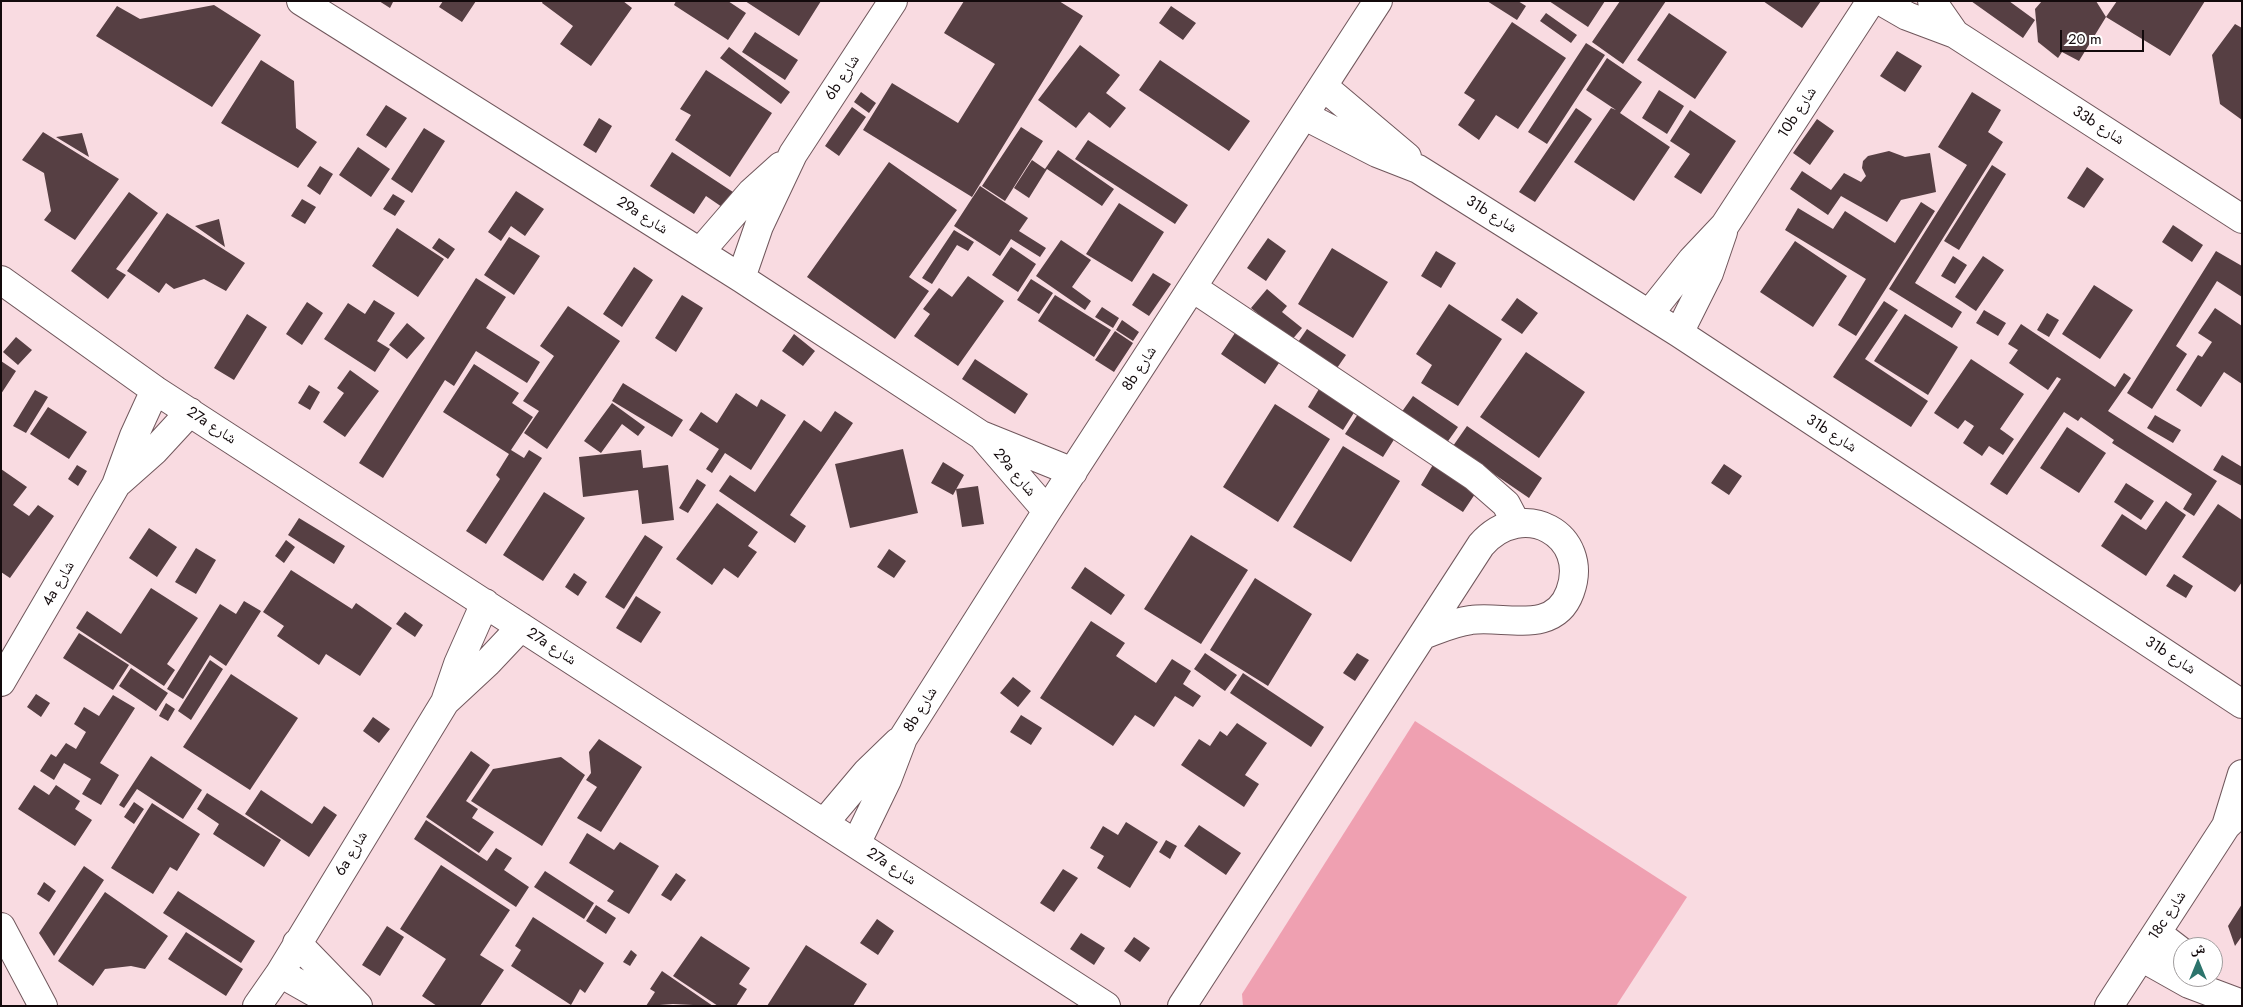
<!DOCTYPE html>
<html>
<head>
<meta charset="utf-8">
<style>
  body { margin:0 }
  #map { position:relative; width:2243px; height:1007px; overflow:hidden; background:#f9dbe1; font-family:Jost,"Noto Naskh Arabic",sans-serif }
  canvas { display:block }
  .frame { position:absolute; inset:0; border:2px solid #130a0c; pointer-events:none }
  .north { position:absolute; left:2173px; top:937px; width:50px; height:50px; box-sizing:border-box; background:#fff; border:1px solid #a19d9e; border-radius:50%; rotate:0deg; font-size:14px; font-weight:700; line-height:20px; text-align:center; color:#130a0c }
  .north::after { content:''; display:block; margin:auto; width:18px; height:22px; background:#2c746c; clip-path:polygon(50% 0,100% 100%,50% 72%,0 100%) }
  .scale { position:absolute; left:2060px; top:30px; width:84px; height:22px; box-sizing:border-box; border:2px solid #130a0c; border-top:0; padding-left:6px; font-size:15px; line-height:18px; white-space:nowrap; color:#130a0c; -webkit-text-stroke:4px #fff; paint-order:stroke }
</style>
</head>
<body>
<div id="map">
<canvas width="2243" height="1007"></canvas>
<div class="frame"></div>
<div class="north">ش</div>
<div class="scale">20 m</div>
</div>
<script>
const g = document.querySelector('canvas').getContext('2d');
g.lineJoin = 'round';
function fillPath(path, color) {
  g.fillStyle = color;
  g.fill(path, 'evenodd');
}
function strokePath(path, color, width, dash) {
  g.strokeStyle = color;
  g.lineWidth = width;
  g.lineCap = dash ? 'butt' : 'round';
  g.setLineDash(dash || []);
  g.stroke(path);
}
function label(font, color, halo, rows, align = 'center') {
  g.font = font + ' Jost,"Noto Naskh Arabic",sans-serif';
  g.lineWidth = 5;
  g.setLineDash([]);
  g.textBaseline = 'middle';
  g.strokeStyle = halo;
  g.fillStyle = color;
  for (const [text, x, y, turn = 0] of rows) {
    g.save();
    g.translate(x, y);
    g.rotate((+turn || 0) * Math.PI / 180);
    g.textAlign = isNaN(turn) ? turn : align;
    if (halo) g.strokeText(text, 0, 0);
    g.fillText(text, 0, 0);
    g.restore();
  }
}
const green = new Path2D(`
  M1415 721 1687 897 1616 1006H1243L1242 994Z`);
const building = new Path2D(`
  M379 1H392L393 2 390 8Z
  M443 1H476L462 22 439 7Z
  M543 1H623L632 8 591 66 560 44 573 26 542 3Z
  M676 1H728L746 13 728 40 674 5Z
  M745 1H821L799 36Z
  M964 1H1059L1083 16 972 197 863 130 892 83 958 123 995 64 944 33Z
  M1487 1H1518L1526 6 1517 20Z
  M1549 1H1605L1588 27Z
  M1620 1H1666L1623 64 1592 42Z
  M1763 1H1821L1802 28Z
  M1971 1H2009L2035 20 2023 38Z
  M2042 1H2096L2106 17 2079 61 2062 52 2058 58 2038 42 2035 9Z
  M2117 1H2205L2170 56 2106 17Z
  M214 5 261 35 212 107 96 36 117 6 140 19Z
  M1171 6 1196 23 1183 40 1159 23Z
  M1546 13 1577 35 1571 43 1540 21Z
  M1669 13 1727 52 1695 99 1637 60Z
  M1512 22 1566 58 1518 129 1496 115 1479 140 1458 125 1475 100 1464 93Z
  M2235 24 2242 28V120L2220 104 2212 55Z
  M755 32 798 60 785 80 742 52Z
  M1586 43 1605 55 1547 144 1528 132Z
  M1080 45 1120 75 1106 93 1126 108 1110 128 1089 112 1076 128 1038 100Z
  M729 47 790 92 781 104 720 58Z
  M1897 51 1922 66 1905 92 1880 76Z
  M1607 58 1642 82 1620 113 1670 147 1634 201 1574 162 1611 108 1616 110 1586 90Z
  M261 60 294 81 296 128 317 142 298 168 221 123Z
  M1160 60 1250 121 1229 151 1139 90Z
  M706 70 772 113 730 177 675 140 691 115 680 109Z
  M1659 90 1684 106 1667 134 1642 118Z
  M861 92 876 103 869 113 854 102Z
  M1972 92 2001 110 1988 132 2003 142 1915 283 1962 312 1952 328 1889 289 1967 165 1938 147Z
  M386 105 407 118 386 148 366 135Z
  M852 107 866 117 839 156 825 146Z
  M1576 108 1592 119 1535 202 1519 192Z
  M1690 110 1736 141 1701 194 1674 177 1690 154 1670 141Z
  M599 118 612 126 596 153 583 145Z
  M1817 119 1834 131 1810 165 1793 153Z
  M1021 127 1043 141 1005 201 982 186Z
  M424 128 445 141 412 193 391 179Z
  M43 132 119 179 75 240 44 220 51 211 44 173 22 160Z
  M82 133 89 157 56 137Z
  M1088 140 1188 205 1175 224 1075 159Z
  M358 147 390 169 371 197 339 175Z
  M1058 150 1114 189 1102 206 1047 169 1029 198 1014 188 1032 160 1045 169Z
  M1889 151 1905 157 1930 153 1936 192 1901 200 1887 222 1841 196 1828 215 1790 189 1802 171 1831 190 1844 173 1861 182 1866 176 1862 168 1863 161 1868 156Z
  M672 152 733 192 722 207 706 196 694 214 650 186Z
  M889 162 957 210 909 277 929 291 895 339 807 277Z
  M1992 165 2006 174 1959 250 1944 241Z
  M320 166 333 174 320 195 307 186Z
  M2087 167 2104 179 2084 208 2067 198Z
  M980 186 1028 218 1019 231 1046 248 1040 257 1011 239 1000 256 954 226Z
  M516 191 544 209 525 236 511 226 501 241 488 232Z
  M129 192 158 213 116 269 126 275 108 299 71 271Z
  M393 194 405 201 395 216 383 209Z
  M302 199 316 207 305 224 291 216Z
  M1921 202 1935 211 1856 336 1838 325 1866 279 1785 230 1798 208 1833 229 1845 211 1895 243Z
  M1119 203 1164 232 1132 282 1086 254Z
  M167 213 245 263 226 291 204 279 174 289 166 283 159 293 127 271Z
  M219 219 225 247 195 226Z
  M2173 225 2203 245 2192 262 2162 242Z
  M397 228 444 259 418 297 372 266Z
  M954 230 974 242 968 251 957 245 932 284 922 278Z
  M509 237 540 256 514 295 484 275Z
  M439 238 455 249 448 259 432 248Z
  M1268 238 1286 251 1266 281 1247 268Z
  M1061 240 1091 260 1072 287 1091 301 1085 310 1036 276Z
  M1795 241 1847 276 1813 327 1760 292Z
  M1011 247 1036 264 1018 292 992 275Z
  M1332 248 1388 282 1353 338 1298 304Z
  M1436 251 1456 263 1441 288 1421 276Z
  M2216 251 2242 266V297L2217 281 2176 346 2187 354 2152 409 2127 393Z
  M1953 256 1967 265 1955 284 1941 276Z
  M1983 256 2004 270 1976 311 1955 297Z
  M634 267 653 280 622 327 603 314Z
  M1153 273 1171 284 1149 316 1132 305Z
  M968 276 1004 301 958 366 914 336 930 314 923 309 939 288 952 297Z
  M476 278 506 297 486 328 540 362 527 383 476 351 454 386 445 380 383 478 359 463Z
  M1031 279 1053 293 1039 314 1017 300Z
  M2094 285 2133 310 2100 359 2062 334Z
  M1267 289 1287 306 1282 312 1302 328 1291 341 1251 308Z
  M682 295 703 308 676 352 655 338Z
  M1055 295 1111 330 1094 357 1038 321Z
  M1517 298 1538 313 1522 334 1501 320Z
  M374 300 395 313 377 341 390 349 375 372 324 339 348 303 365 314Z
  M1884 301 1898 310 1865 359 1928 401 1911 427 1833 377Z
  M307 302 323 313 302 345 286 334Z
  M1449 304 1502 339 1458 406 1421 383 1432 365 1416 354Z
  M568 306 620 341 547 449 524 433 539 411 523 401 554 356 540 346Z
  M1102 307 1119 318 1113 328 1095 317Z
  M2215 308 2242 326V384L2224 372 2201 407 2176 390 2198 355 2202 357 2212 342 2198 333Z
  M1984 310 2006 323 1998 336 1976 323Z
  M2047 313 2059 320 2049 337 2037 330Z
  M247 314 267 327 234 380 214 368Z
  M1905 314 1958 347 1928 395 1874 361Z
  M1122 320 1139 332 1133 341 1116 330Z
  M407 323 425 338 407 359 389 345Z
  M2021 324 2115 387 2124 373 2131 378 2108 411 2217 481 2194 516 2183 509 2192 494 2112 443 2114 440 2081 417 2078 421 2064 412 2007 495 1990 484 2061 379 2057 377 2048 390 2009 363 2018 350 2008 344Z
  M1307 329 1346 355 1335 371 1296 345Z
  M1115 331 1133 343 1114 372 1095 360Z
  M1235 333 1279 363 1265 384 1221 354Z
  M794 334 815 351 803 366 782 351Z
  M16 337 32 350 18 365 3 352Z
  M1526 352 1585 392 1539 458 1480 417Z
  M975 359 1028 394 1015 414 962 379Z
  M1971 359 2024 394 2000 429 2014 439 2003 455 1989 446 1982 456 1963 443 1974 426 1965 420 1958 429 1934 413Z
  M1 361 16 371 1 394Z
  M474 364 519 393 512 403 533 417 511 450 524 458 529 450 542 458 486 544 466 531 500 479 496 475 509 454 443 412Z
  M350 370 379 391 345 437 323 422 344 393 337 388Z
  M623 383 683 420 672 437 612 401Z
  M309 385 320 392 310 410 298 403Z
  M1319 389 1355 411 1343 430 1308 407Z
  M35 390 48 397 26 433 13 426Z
  M736 393 757 407 761 399 786 415 751 470 725 453 712 473 706 469 719 449 689 430 701 412 717 423Z
  M1413 396 1458 427 1446 444 1401 413Z
  M612 403 645 427 638 436 622 424 601 453 584 441Z
  M1275 404 1330 439 1278 522 1223 487Z
  M48 407 87 432 69 459 30 434Z
  M835 411 853 423 790 515 806 526 795 543 719 491 730 475 755 492 804 420 821 432Z
  M1358 414 1395 438 1383 457 1345 434Z
  M2155 415 2181 430 2173 443 2147 428Z
  M1467 426 1542 478 1529 498 1453 446Z
  M2067 427 2106 453 2079 493 2040 468Z
  M1343 446 1400 481 1351 562 1293 527Z
  M903 449 918 513 850 528 835 464Z
  M641 450 643 468 668 465 674 520 642 524 638 490 583 497 579 457Z
  M2222 455 2242 467V486L2213 470Z
  M943 462 964 475 953 495 931 483Z
  M1434 463 1477 491 1463 512 1421 485Z
  M1724 464 1742 476 1729 495 1711 483Z
  M77 465 87 471 78 486 68 479Z
  M1 469 27 487 13 505 29 516 38 505 54 516 10 578 1 572Z
  M697 479 706 485 688 513 679 508Z
  M2126 483 2154 501 2141 520 2114 502Z
  M978 486 984 524 962 527 956 489Z
  M544 492 585 518 543 581 503 555Z
  M2166 501 2186 515 2146 576 2101 546 2122 514 2146 530Z
  M717 503 758 532 748 546 757 552 738 578 724 568 712 585 676 559Z
  M2218 504 2242 520V582L2235 592 2182 557Z
  M299 518 345 546 334 564 288 535Z
  M149 528 177 547 157 577 129 558Z
  M645 535 663 547 624 609 605 597Z
  M1191 535 1248 570 1201 644 1144 609Z
  M286 540 295 547 284 563 275 556Z
  M196 548 216 560 196 594 175 582Z
  M889 549 906 561 894 578 877 567Z
  M1085 567 1125 595 1111 615 1071 588Z
  M291 570 352 609 356 603 392 628 360 676 326 654 319 665 277 636 284 626 263 612Z
  M574 573 587 582 578 596 565 587Z
  M2174 574 2193 586 2186 598 2166 586Z
  M1255 578 1312 614 1268 686 1210 650Z
  M151 588 198 618 167 664 175 670 164 686 76 628 87 611 121 634Z
  M636 596 661 612 641 643 616 628Z
  M244 601 261 611 226 666 210 655 183 699 167 689 220 604 236 614Z
  M405 612 423 625 415 637 396 624Z
  M1091 621 1125 643 1116 656 1156 683 1172 659 1191 671 1183 684 1201 696 1193 707 1175 696 1154 727 1135 715 1113 746 1040 698Z
  M79 633 129 665 113 690 63 658Z
  M1205 653 1237 675 1225 691 1194 669Z
  M1357 653 1369 660 1355 681 1343 673Z
  M210 660 223 669 191 720 178 711Z
  M131 668 168 693 156 711 119 686Z
  M1243 673 1324 727 1311 747 1230 693Z
  M231 674 298 718 250 790 183 747Z
  M1013 677 1031 691 1018 707 1000 693Z
  M36 694 50 703 41 717 27 707Z
  M113 695 135 708 100 763 119 775 101 805 82 794 91 779 64 763 54 780 40 771 51 754 56 757 66 743 76 749 86 732 74 724 84 707 99 716Z
  M166 703 175 709 168 721 159 716Z
  M1021 715 1042 728 1031 745 1010 732Z
  M373 717 390 729 379 743 363 731Z
  M1237 723 1267 743 1245 775 1259 784 1244 807 1181 765 1199 739 1210 746 1220 731 1227 736Z
  M599 739 642 767 601 832 577 818 597 787 586 780 591 773 589 752Z
  M471 751 490 765 466 801 478 809 472 818 494 832 479 853 426 817Z
  M151 756 202 790 183 819 137 789 124 808 119 805Z
  M561 757 585 775 542 846 471 801 493 769Z
  M34 785 49 795 56 785 80 801 75 809 92 820 75 846 18 809Z
  M261 790 312 824 324 806 337 815 309 857 245 814Z
  M207 793 281 840 264 867 213 834 219 824 197 809Z
  M134 802 144 809 134 824 124 817Z
  M152 803 200 834 177 871 170 867 153 894 111 868Z
  M426 820 487 861 496 848 512 858 504 870 529 887 516 907 414 839Z
  M1126 822 1158 842 1130 888 1097 868 1104 856 1090 848 1103 826 1118 835Z
  M1199 825 1241 853 1226 875 1184 846Z
  M587 833 614 850 620 842 659 866 629 914 607 901 614 891 569 863Z
  M1166 840 1177 846 1170 859 1159 852Z
  M441 865 510 910 480 955 504 970 480 1006H437L422 996 446 959 400 929Z
  M84 866 104 880 54 956 39 933Z
  M1063 869 1078 878 1054 912 1040 903Z
  M545 871 594 903 584 919 534 887Z
  M676 873 686 880 671 901 661 895Z
  M44 882 56 891 49 902 37 894Z
  M178 891 255 941 241 963 163 913Z
  M105 892 168 936 145 969 131 966 105 969 93 986 58 961Z
  M2242 904V936L2235 946 2228 926Z
  M596 905 616 918 606 934 586 921Z
  M533 917 604 963 585 993 580 989 571 1005 511 966 521 950 515 946Z
  M877 919 894 931 878 955 860 943Z
  M387 926 404 937 380 976 362 965Z
  M186 932 243 969 226 996 168 959Z
  M1081 933 1105 948 1094 965 1070 949Z
  M701 936 750 968 739 984 747 989 736 1006H718L673 976Z
  M1134 937 1150 948 1140 962 1124 951Z
  M806 945 867 984 853 1006H767Z
  M631 950 637 955 630 966 623 962Z
  M662 971 713 1006 673 1004 646 1006 655 992 650 989Z`);
const minor = new Path2D(`
  M301 1 741 278 981 435 1073 472
  M1881 1 1907 16 1955 34 2242 219
  M1932 1 1955 34
  M1324 87 1407 157
  M1305 116 1377 153 1418 169 1679 333 2242 704
  M700 252 751 193 781 166
  M741 278 759 226 793 154 893 1
  M1 280 155 390 1106 1006
  M1193 288 1474 476 1506 504 1516 523
  M1649 314 1692 260 1725 225 1871 1
  M1679 333 1709 273 1723 232
  M984 438 1047 511
  M119 482 154 451 190 412
  M1 682 116 485 134 436 155 390
  M446 701 488 662 521 627
  M824 823 867 772 898 742
  M2226 826 2242 774
  M856 844 887 780 903 738 1047 511 1378 1
  M1 927 43 1006
  M2157 933 2183 953
  M297 943 358 1006
  M2141 957 2189 984 2237 1002
  M280 973 326 999 347 1006
  M257 1006 280 973 445 702 458 664 485 603
  M1182 1006 1481 545C1523 497 1591 535 1570 592 1554 636 1504 615 1471 620 1454 622 1439 629 1423 635
  M2109 1006 2226 826 2242 811`);
const streetNames = [
  ["6b شارع",843,78,-57],
  ["10b شارع",1798,113,-57],
  ["33b شارع",2098,126,33],
  ["31b شارع",1491,215,32],
  ["29a شارع",642,216,32],
  ["8b شارع",1140,369,-57],
  ["27a شارع",211,426,33],
  ["31b شارع",1831,434,33],
  ["29a شارع",1014,473,50],
  ["4a شارع",59,584,-60],
  ["27a شارع",551,647,33],
  ["31b شارع",2170,656,33],
  ["8b شارع",921,710,-58],
  ["6a شارع",352,854,-59],
  ["27a شارع",891,867,33],
  ["18c شارع",2168,916,-57]
];
fillPath(green, '#efa0b1');
fillPath(building, '#563f43');
strokePath(minor, '#70575c', 30);
strokePath(minor, '#fff', 28);
label('15px', '#130a0c', '#fff', streetNames);
</script>
</body>
</html>
